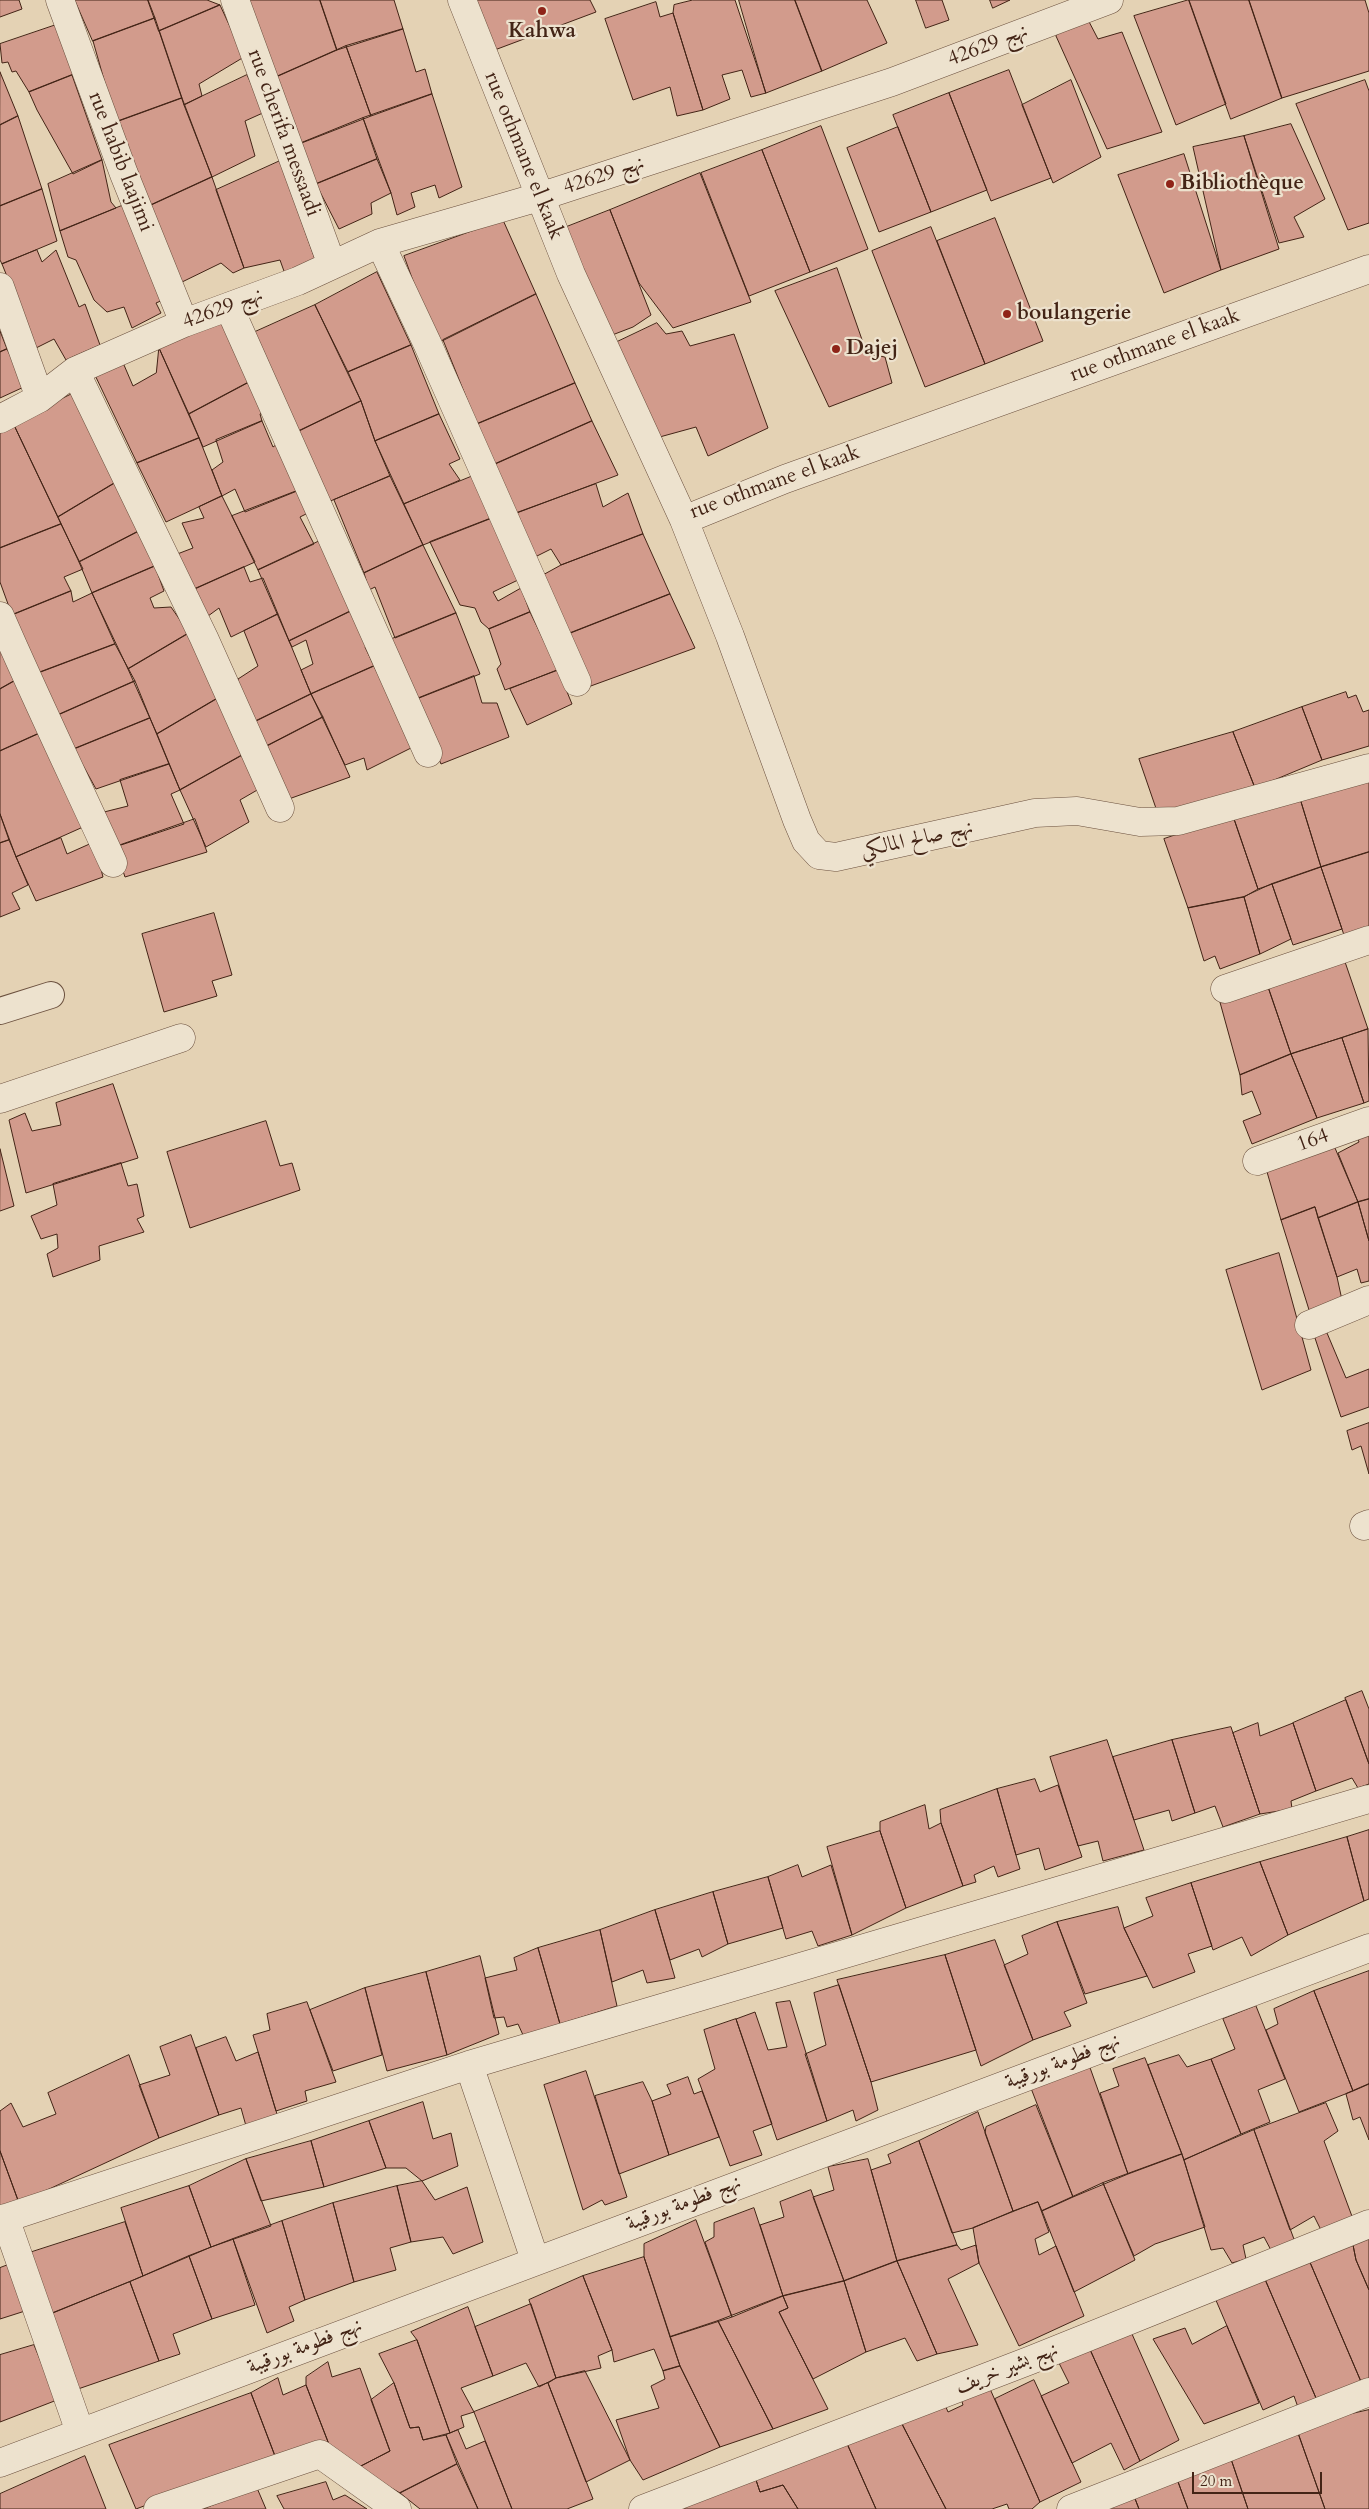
<!DOCTYPE html>
<html>
<head>
<meta charset="utf-8">
<style>
  body { margin:0 }
  #map { position:relative; width:1369px; height:2509px; overflow:hidden; background:#e4d2b4; font-family:Cardo,serif }
  canvas { display:block }
  .scale { position:absolute; left:1192px; top:2472px; width:130px; height:22px; box-sizing:border-box; border:2px solid #432416; border-top:0; padding-left:6px; font-size:15px; line-height:18px; white-space:nowrap; color:#432416; -webkit-text-stroke:4px #ede2ce; paint-order:stroke }
</style>
</head>
<body>
<div id="map">
<canvas width="1369" height="2509"></canvas>
<div class="scale">20 m</div>
</div>
<script>
const g = document.querySelector('canvas').getContext('2d');
g.lineJoin = 'round';
function fillPath(path, color) {
  g.fillStyle = color;
  g.fill(path, 'evenodd');
}
function strokePath(path, color, width, dash) {
  g.strokeStyle = color;
  g.lineWidth = width;
  g.lineCap = dash ? 'butt' : 'round';
  g.setLineDash(dash || []);
  g.stroke(path);
}
function label(font, color, halo, rows, align = 'center') {
  g.font = font + ' Cardo,Amiri,serif';
  g.lineWidth = 4.5;
  g.setLineDash([]);
  g.textBaseline = 'middle';
  g.strokeStyle = halo;
  g.fillStyle = color;
  for (const [text, x, y, turn = 0] of rows) {
    g.save();
    g.translate(x, y);
    g.rotate((+turn || 0) * Math.PI / 180);
    g.textAlign = isNaN(turn) ? turn : align;
    if (halo) g.strokeText(text, 0, 0);
    g.fillText(text, 0, 0);
    g.restore();
  }
}
const building = new Path2D(`
  M0 0H19L22 9 0 17Z
  M75 0H148L155 18 93 41Z
  M148 0H207L220 5 159 31Z
  M251 0H320L337 50 276 77 248 1Z
  M320 0H394L403 29 337 50Z
  M472 0H590L596 12 492 51Z
  M693 0H735L766 93 751 97 742 70 722 75 730 99 703 110 673 13 674 5Z
  M739 0H795L822 71 766 93Z
  M795 0H867L887 43 822 71Z
  M916 0H942L949 20 926 28Z
  M990 0H1010L993 8Z
  M1189 0 1226 104 1176 125 1134 16Z
  M1189 0H1249L1282 98 1231 119Z
  M1249 0H1365L1369 13V71L1282 98Z
  M656 2 660 17 673 13 703 110 677 116 670 87 633 100 605 19Z
  M220 5 244 57 199 84 202 96 184 105 159 31Z
  M1085 14 1098 39 1122 32 1162 132 1107 149 1056 36Z
  M155 18 182 98 116 122 93 41Z
  M59 24 77 73 29 92 16 71 12 72 8 62 2 63 0 44Z
  M403 29 416 72 425 69 432 94 371 116 346 46Z
  M346 46 371 116 299 144 276 77Z
  M1009 70 1051 178 991 201 949 93Z
  M0 72 18 116 0 125Z
  M72 75 102 160 73 174 37 110 29 92Z
  M247 75 265 112 245 121 255 156 212 177 184 105Z
  M1071 80 1101 157 1053 183 1022 105Z
  M1365 80 1369 91V223L1348 230 1296 104Z
  M949 93 987 190 931 212 893 115Z
  M432 94 462 187 439 198 435 185 411 193 415 207 397 215 391 193 363 118Z
  M182 98 212 177 149 206 116 122Z
  M18 116 42 189 0 206V125Z
  M363 118 377 159 316 184 299 144Z
  M1291 124 1325 199 1294 217 1304 237 1279 243 1244 136Z
  M821 126 868 249 810 272 762 150Z
  M898 127 931 212 879 232 847 148Z
  M1244 136 1279 249 1221 270 1193 147Z
  M762 150 810 272 749 296 701 173Z
  M1184 154 1221 270 1164 293 1118 175Z
  M377 159 391 193 371 203 372 214 339 229 316 184Z
  M102 160 111 202 116 208 60 231 48 184Z
  M280 161 315 259 285 274 280 260 244 268 216 190Z
  M700 173 751 302 673 328 639 283 610 210Z
  M212 177 244 268 233 273 221 263 180 283 149 206Z
  M42 189 57 241 2 264 0 260V206Z
  M124 205 163 300 156 303 161 313 132 328 124 307 107 312 94 300 76 260 68 257 60 231Z
  M610 210 651 315 633 327 607 337 564 228Z
  M995 218 1043 341 985 364 937 241Z
  M503 220 536 294 436 344 404 256Z
  M931 227 985 364 925 387 872 251Z
  M37 250 42 262 56 250 79 307 85 304 100 345 66 360 54 339 36 348 2 264Z
  M837 268 867 354 885 357 892 383 829 407 775 291Z
  M377 272 411 345 348 372 315 305Z
  M536 294 575 383 477 424 443 340Z
  M315 305 361 401 299 431 255 332Z
  M228 318 253 380 189 414 159 348Z
  M657 323 666 334 682 331 690 346 734 334 768 428 708 456 696 427 656 438 615 343Z
  M0 331 7 349 0 352Z
  M411 345 439 414 375 441 361 401 348 372Z
  M159 348 199 438 137 463 93 371 121 358 133 386 156 373Z
  M7 349 26 386 0 398V352Z
  M253 380 267 410 260 414 262 421 203 447 189 414Z
  M575 383 592 421 493 465 477 424Z
  M72 394 118 481 58 517 13 423Z
  M361 401 375 441 390 476 328 502 299 431Z
  M439 414 460 459 449 464 460 480 404 504 375 441Z
  M262 421 273 447 280 442 302 489 245 512 235 489 222 496 212 470 223 462 216 440Z
  M592 421 618 475 514 514 493 465Z
  M13 423 61 524 0 548V429Z
  M199 438 222 496 166 522 137 463Z
  M390 476 423 545 364 573 334 500Z
  M473 476 492 518 423 545 404 504Z
  M118 481 141 530 79 562 58 517Z
  M596 484 603 507 628 493 643 534 561 565 551 549 535 557 514 514Z
  M302 489 312 511 300 517 314 544 258 570 232 516Z
  M222 496 255 562 188 592 172 556 193 548 182 523 204 518 199 507Z
  M492 518 518 580 493 592 498 601 521 588 530 612 489 629 481 622 475 608 460 605 430 542Z
  M61 524 83 569 64 577 71 591 12 615 0 582V548Z
  M141 530 155 566 92 593 79 562Z
  M643 534 670 594 568 634 541 576 561 565Z
  M324 539 355 609 289 641 258 570Z
  M423 545 456 613 395 638 375 587 369 590 364 573Z
  M155 566 164 591 150 598 154 608 171 607 189 633 128 669 92 593Z
  M244 567 250 582 263 578 278 614 231 637 219 608 204 619 188 592Z
  M71 591 73 602 92 593 115 644 38 673 12 615Z
  M670 594 695 648 588 687 568 634Z
  M355 609 370 646 365 647 374 666 311 694 301 670 313 664 306 640 292 647 289 641Z
  M530 612 558 670 505 690 497 669 501 664 489 629Z
  M456 613 480 674 414 700 387 641Z
  M278 614 311 694 252 723 241 697 238 679 258 666 244 631Z
  M189 633 218 698 157 734 128 669Z
  M115 644 135 681 58 715 38 673Z
  M0 648 16 680 0 689Z
  M374 666 413 747 367 770 364 758 345 765 311 694Z
  M558 670 572 704 527 725 510 689Z
  M474 676 482 703H497L509 737 441 764 414 700Z
  M16 680 40 733 0 751V689Z
  M135 681 150 718 74 749 58 715Z
  M1346 692 1348 698 1356 695 1363 712 1369 710V746L1322 760 1302 707Z
  M311 694 323 717 263 748 252 723Z
  M218 698 246 753 180 790 157 734Z
  M1302 707 1322 760 1255 788 1233 732Z
  M323 717 350 777 286 800 263 748Z
  M150 718 169 764 96 789 74 749Z
  M1233 732 1255 788 1160 820 1139 759Z
  M40 733 83 827 16 857 0 814V751Z
  M246 753 259 789 240 800 249 822 206 847 180 790Z
  M169 764 180 790 171 794 184 824 115 847 104 812 128 806 120 780Z
  M1369 774V852L1321 867 1298 792Z
  M1298 792 1321 867 1258 889 1233 816Z
  M0 814 9 840 0 843Z
  M1233 816 1258 889 1244 897 1188 908 1164 839Z
  M195 819 207 852 125 877 115 847Z
  M61 838 67 854 94 842 103 877 36 901 16 857Z
  M9 840 28 885 12 893 20 909 0 917V843Z
  M1369 852V929L1345 938 1321 867Z
  M1321 867 1342 929 1293 945 1272 884Z
  M1272 884 1291 939 1260 954 1244 897Z
  M1244 897 1260 954 1220 969 1215 956 1204 961 1188 908Z
  M214 913 232 975 212 981 217 996 164 1012 142 934Z
  M1343 956 1368 1029 1291 1054 1266 981Z
  M1266 981 1291 1054 1240 1075 1218 995Z
  M1368 1029 1369 1101 1364 1103 1342 1038Z
  M1342 1038 1364 1103 1317 1118 1291 1054Z
  M1291 1054 1317 1118 1252 1144 1243 1121 1261 1114 1252 1091 1242 1095 1240 1075Z
  M113 1084 138 1158 26 1193 9 1120 25 1113 32 1131 61 1125 56 1103Z
  M266 1121 280 1166 292 1163 300 1190 190 1228 167 1152Z
  M1369 1129V1199L1358 1202 1338 1153 1359 1142 1356 1134Z
  M1332 1141 1358 1202 1318 1218 1315 1207 1281 1220 1265 1165Z
  M0 1149 14 1206 0 1211Z
  M121 1163 128 1186 137 1184 144 1216 137 1219 144 1232 99 1246 100 1260 53 1277 47 1254 58 1248 57 1234 41 1239 31 1216 57 1205 53 1184Z
  M1369 1199V1241L1358 1202Z
  M1358 1202 1369 1241V1281L1361 1283 1357 1269 1337 1277 1318 1218Z
  M1315 1207 1337 1277 1342 1300 1310 1313 1281 1220Z
  M1279 1253 1311 1370 1262 1390 1226 1270Z
  M1327 1333 1346 1378 1369 1369V1407L1341 1417 1314 1335Z
  M1369 1423V1474L1361 1446 1352 1450 1347 1431Z
  M1362 1691 1369 1709V1764L1345 1698Z
  M1346 1700 1369 1764V1784L1358 1788 1352 1778 1316 1791 1293 1723Z
  M1258 1723 1260 1736 1293 1723 1316 1791 1291 1801 1292 1809 1260 1814 1233 1733Z
  M1231 1727 1260 1814 1223 1827 1215 1806 1195 1813 1172 1740Z
  M1107 1740 1144 1850 1103 1861 1098 1841 1078 1846 1050 1757Z
  M1172 1740 1195 1813 1172 1821 1169 1810 1134 1820 1113 1757Z
  M1035 1779 1040 1792 1058 1785 1082 1857 1045 1870 1039 1848 1016 1855 997 1789Z
  M997 1789 1020 1869 998 1877 994 1866 974 1875 976 1882 963 1886 941 1823 940 1810Z
  M925 1805 929 1829 941 1823 963 1886 906 1908 880 1831V1822Z
  M1369 1830V1899L1364 1901 1347 1837Z
  M880 1831 906 1908 852 1935 827 1847Z
  M1347 1837 1364 1901 1288 1935 1260 1862Z
  M1260 1862 1288 1935 1251 1956 1242 1937 1213 1950 1191 1883Z
  M798 1865 802 1877 831 1865 852 1935 818 1946 812 1931 786 1939 768 1877Z
  M768 1877 783 1928 728 1944 713 1892Z
  M1191 1883 1212 1946 1188 1954 1195 1972 1153 1988 1124 1928 1153 1916 1146 1898Z
  M713 1892 728 1944 702 1957 699 1949 670 1960 655 1910Z
  M1118 1907 1124 1928 1147 1976 1085 1994 1057 1922Z
  M655 1910 675 1978 647 1983 643 1970 612 1982 600 1930Z
  M1057 1922 1087 2003 1064 2012 1071 2026 1033 2040 1004 1965 1028 1954 1022 1936Z
  M600 1930 617 2006 560 2024 538 1948Z
  M995 1940 1033 2040 981 2066 945 1955Z
  M538 1948 560 2024 523 2035 518 2024 507 2027 504 2017 494 2018 485 1978 517 1970 514 1958Z
  M945 1955 976 2050 871 2082 837 1980Z
  M480 1956 499 2034 447 2055 426 1972Z
  M1369 1971V2084L1353 2091 1314 1991Z
  M426 1972 447 2055 387 2071 365 1988Z
  M839 1985 871 2082 878 2110 856 2121 853 2110 827 2121 805 2054 826 2045 814 1993Z
  M365 1988 382 2055 333 2071 310 2010Z
  M1314 1991 1353 2091 1299 2112 1266 2030 1278 2024 1274 2009Z
  M790 2001 827 2121 777 2140 736 2019 755 2012 768 2050 787 2047 776 2003Z
  M307 2002 336 2082 305 2091 307 2101 276 2111 253 2035 270 2030 267 2014Z
  M1256 2006 1285 2079 1258 2090 1270 2122 1241 2134 1211 2059 1235 2049 1223 2019Z
  M736 2019 772 2124 753 2131 762 2155 730 2166 698 2079 715 2069 704 2030Z
  M191 2035 219 2115 159 2138 139 2085 170 2075 160 2047Z
  M226 2037 236 2061 258 2052 277 2114 246 2126 241 2108 219 2115 196 2048Z
  M129 2055 159 2138 19 2203 0 2151V2111L11 2103 23 2127 56 2114 48 2093Z
  M1179 2055 1187 2067 1211 2059 1241 2134 1184 2160 1148 2065Z
  M1145 2058 1182 2154 1128 2174 1100 2093 1119 2086 1113 2069Z
  M1088 2062 1128 2174 1073 2197 1029 2083Z
  M586 2071 627 2197 605 2205 602 2200 583 2210 544 2085Z
  M688 2077 694 2094 702 2091 719 2137 669 2155 652 2101 671 2094 667 2085Z
  M643 2082 652 2101 669 2155 619 2174 595 2096Z
  M1369 2084V2140L1360 2117 1353 2120 1346 2094Z
  M423 2102 433 2139 451 2133 458 2166 422 2181 406 2168H386L369 2121Z
  M1326 2103 1338 2131 1324 2141 1353 2219 1321 2230 1314 2216 1290 2230 1254 2130Z
  M1036 2105 1073 2197 1042 2211 1038 2202 1013 2211 985 2133 986 2127Z
  M978 2112 1013 2211 973 2228 952 2233 919 2141Z
  M369 2121 386 2168 324 2187 311 2141Z
  M1254 2130 1295 2242 1272 2252 1264 2237 1243 2245 1246 2259 1232 2263 1223 2248 1211 2250 1184 2160Z
  M311 2141 324 2187 261 2201 246 2159Z
  M919 2141 957 2245 897 2261 871 2170 891 2163 888 2155Z
  M0 2151 19 2203 0 2209Z
  M1182 2154 1205 2227 1155 2244 1134 2256 1103 2183Z
  M246 2159 271 2226 211 2247 189 2186Z
  M868 2159 897 2261 844 2281 813 2197 834 2190 828 2167Z
  M422 2181 435 2200 467 2187 483 2242 453 2254 443 2237 411 2242 397 2186Z
  M1103 2183 1135 2260 1074 2292 1042 2211Z
  M189 2186 211 2247 143 2276 121 2208Z
  M397 2186 411 2242 390 2248 396 2270 354 2282 333 2203Z
  M811 2190 844 2281 783 2296 760 2225 784 2217 780 2202Z
  M1038 2202 1049 2232 1035 2239 1039 2255 1056 2246 1084 2316 1019 2346 979 2263 973 2228Z
  M333 2203 354 2282 305 2300 282 2221Z
  M754 2208 783 2296 732 2317 705 2242 714 2237V2223Z
  M696 2220 732 2317 670 2337 644 2257V2244Z
  M282 2221 305 2300 289 2307 294 2321 267 2333 233 2239Z
  M125 2222 143 2276 48 2315 29 2253Z
  M233 2239 255 2305 212 2319 189 2256Z
  M1369 2239V2290L1356 2260 1353 2245Z
  M957 2245 961 2250 976 2245 979 2263 948 2279 978 2345 937 2354 897 2261Z
  M1353 2245 1356 2260 1369 2290V2381L1362 2384 1309 2260Z
  M189 2256 212 2319 173 2334 180 2354 159 2361 130 2282Z
  M644 2257 680 2366 663 2371 654 2349 614 2362 612 2350 583 2276Z
  M1309 2260 1362 2384 1319 2405 1264 2277Z
  M897 2261 937 2354 917 2361 905 2338 866 2352 844 2281Z
  M8 2265 25 2311 0 2319V2268Z
  M583 2276 612 2350 598 2356 601 2368 556 2378 529 2300Z
  M1264 2277 1319 2405 1300 2413 1294 2396 1263 2410 1215 2298Z
  M844 2281 866 2352 813 2379 779 2312 788 2308 783 2296Z
  M130 2282 159 2361 78 2389 48 2315Z
  M783 2296 788 2308 779 2312 828 2409 773 2429 718 2321Z
  M531 2304 556 2378 539 2387 526 2363 493 2376 475 2327Z
  M468 2307 493 2376 461 2388 474 2412 461 2416 464 2427 450 2433 417 2340 411 2332Z
  M718 2321 773 2429 720 2447 680 2366 670 2337Z
  M1227 2326 1259 2403 1204 2424 1153 2339 1185 2328 1192 2344Z
  M1132 2334 1179 2440 1140 2461 1088 2345Z
  M417 2340 450 2433 423 2440 419 2427 410 2428 394 2383 379 2354Z
  M34 2345 57 2400 0 2422V2355Z
  M1088 2345 1140 2461 1124 2470 1111 2443 1072 2463 1041 2396 1069 2383 1057 2359Z
  M328 2362 332 2377 360 2368 390 2451 357 2468 330 2447 306 2385V2377Z
  M680 2366 720 2447 643 2480 630 2460 616 2420 659 2408 651 2386 665 2379 663 2371Z
  M585 2371 630 2460 586 2482 548 2383 556 2378Z
  M278 2378 283 2395 306 2385 330 2447 275 2456 251 2393Z
  M1034 2380 1081 2482 1040 2502 995 2399Z
  M987 2382 1040 2502 1032 2509H1009L1007 2504 992 2509H946L902 2424 943 2400 948 2412 963 2405 960 2395Z
  M394 2383 410 2428 419 2427 423 2440 446 2435 457 2464 400 2493 357 2468 390 2451 371 2400Z
  M548 2383 593 2499 567 2509H512L474 2412Z
  M251 2393 275 2456 136 2509 109 2445Z
  M1369 2410V2509H1325L1298 2433 1341 2416Z
  M902 2424 946 2509H876L845 2439Z
  M458 2430 466 2449 485 2441 512 2509H478L446 2435Z
  M1298 2433 1325 2509H1248L1231 2459Z
  M845 2439 876 2509H798L783 2485 760 2492 754 2474Z
  M85 2456 106 2509H0V2494Z
  M1231 2459 1248 2509H1188L1177 2479Z
  M457 2464 478 2509H420L400 2493Z
  M754 2474 760 2492 783 2485 798 2509H685L682 2503Z
  M1177 2479 1188 2509H1139L1134 2496Z
  M326 2482 333 2500 345 2495 367 2509H284L277 2496Z
  M257 2488 266 2509H203Z
  M1134 2496 1139 2509H1104Z`);
const service = new Path2D(`
  M0 1011 51 995`);
const minor = new Path2D(`
  M60 0 124 174 184 323
  M235 0 332 265
  M462 0 571 274 684 520 785 479 1369 269
  M380 243 428 345 577 682
  M0 287 40 398
  M229 307 428 753
  M75 371 204 638 280 808
  M0 419 40 398 75 371 184 323 298 281 380 243 539 197 892 82 1109 0
  M684 520 730 636 797 820 806 841 819 855 836 857 1035 813 1077 811 1140 822 1178 821 1369 768
  M0 616C36 699 75 780 113 863
  M1225 989 1369 940
  M0 1099 181 1038
  M1257 1161 1369 1121
  M1309 1325 1369 1300
  M1364 1526 1369 1524
  M469 2065 535 2260
  M5 2218 80 2432
  M0 2220 469 2065 1369 1799
  M0 2463 1369 1948
  M158 2509 320 2454 397 2509
  M643 2509 1031 2360 1369 2224
  M1071 2509 1369 2392`);
const markers = [
  [542,11,5,"#8f2418"],
  [1170,184,5,"#8f2418"],
  [1007,314,5,"#8f2418"],
  [836,349,5,"#8f2418"]
];
const poiNames = [
  ["Kahwa",542,32,"center"],
  ["Bibliothèque",1180,184],
  ["boulangerie",1017,314],
  ["Dajej",846,349]
];
const streetNames = [
  ["نهج 42629",988,46,-21],
  ["rue cherifa messaadi",283,133,70],
  ["rue othmane el kaak",523,156,68],
  ["rue habib laajimi",120,162,69],
  ["نهج 42629",604,176,-18],
  ["نهج 42629",223,309,-20],
  ["rue othmane el kaak",1155,346,-20],
  ["rue othmane el kaak",775,483,-20],
  ["نهج صالح المالكي",917,840,-12],
  ["164",1313,1141,-20],
  ["نهج فطومة بورقيبة",1063,2062,-21],
  ["نهج فطومة بورقيبة",684,2204,-21],
  ["نهج فطومة بورقيبة",305,2347,-21],
  ["نهج بشير خريف",1007,2369,-21]
];
fillPath(building, '#d29b8c');
strokePath(building, '#432416', 1);
strokePath(service, '#6b503e', 28);
strokePath(minor, '#6b503e', 29);
strokePath(service, '#ede2ce', 26);
strokePath(minor, '#ede2ce', 28);
for (const [x, y, r, color] of markers) {
  const dot = new Path2D();
  dot.arc(x, y, r, 0, 2 * Math.PI);
  g.fillStyle = color;
  g.fill(dot);
  strokePath(dot, '#ede2ce', 2);
}
label('bold 21px', '#432416', '#ede2ce', poiNames, 'left');
label('21px', '#432416', '#ede2ce', streetNames);
</script>
</body>
</html>
